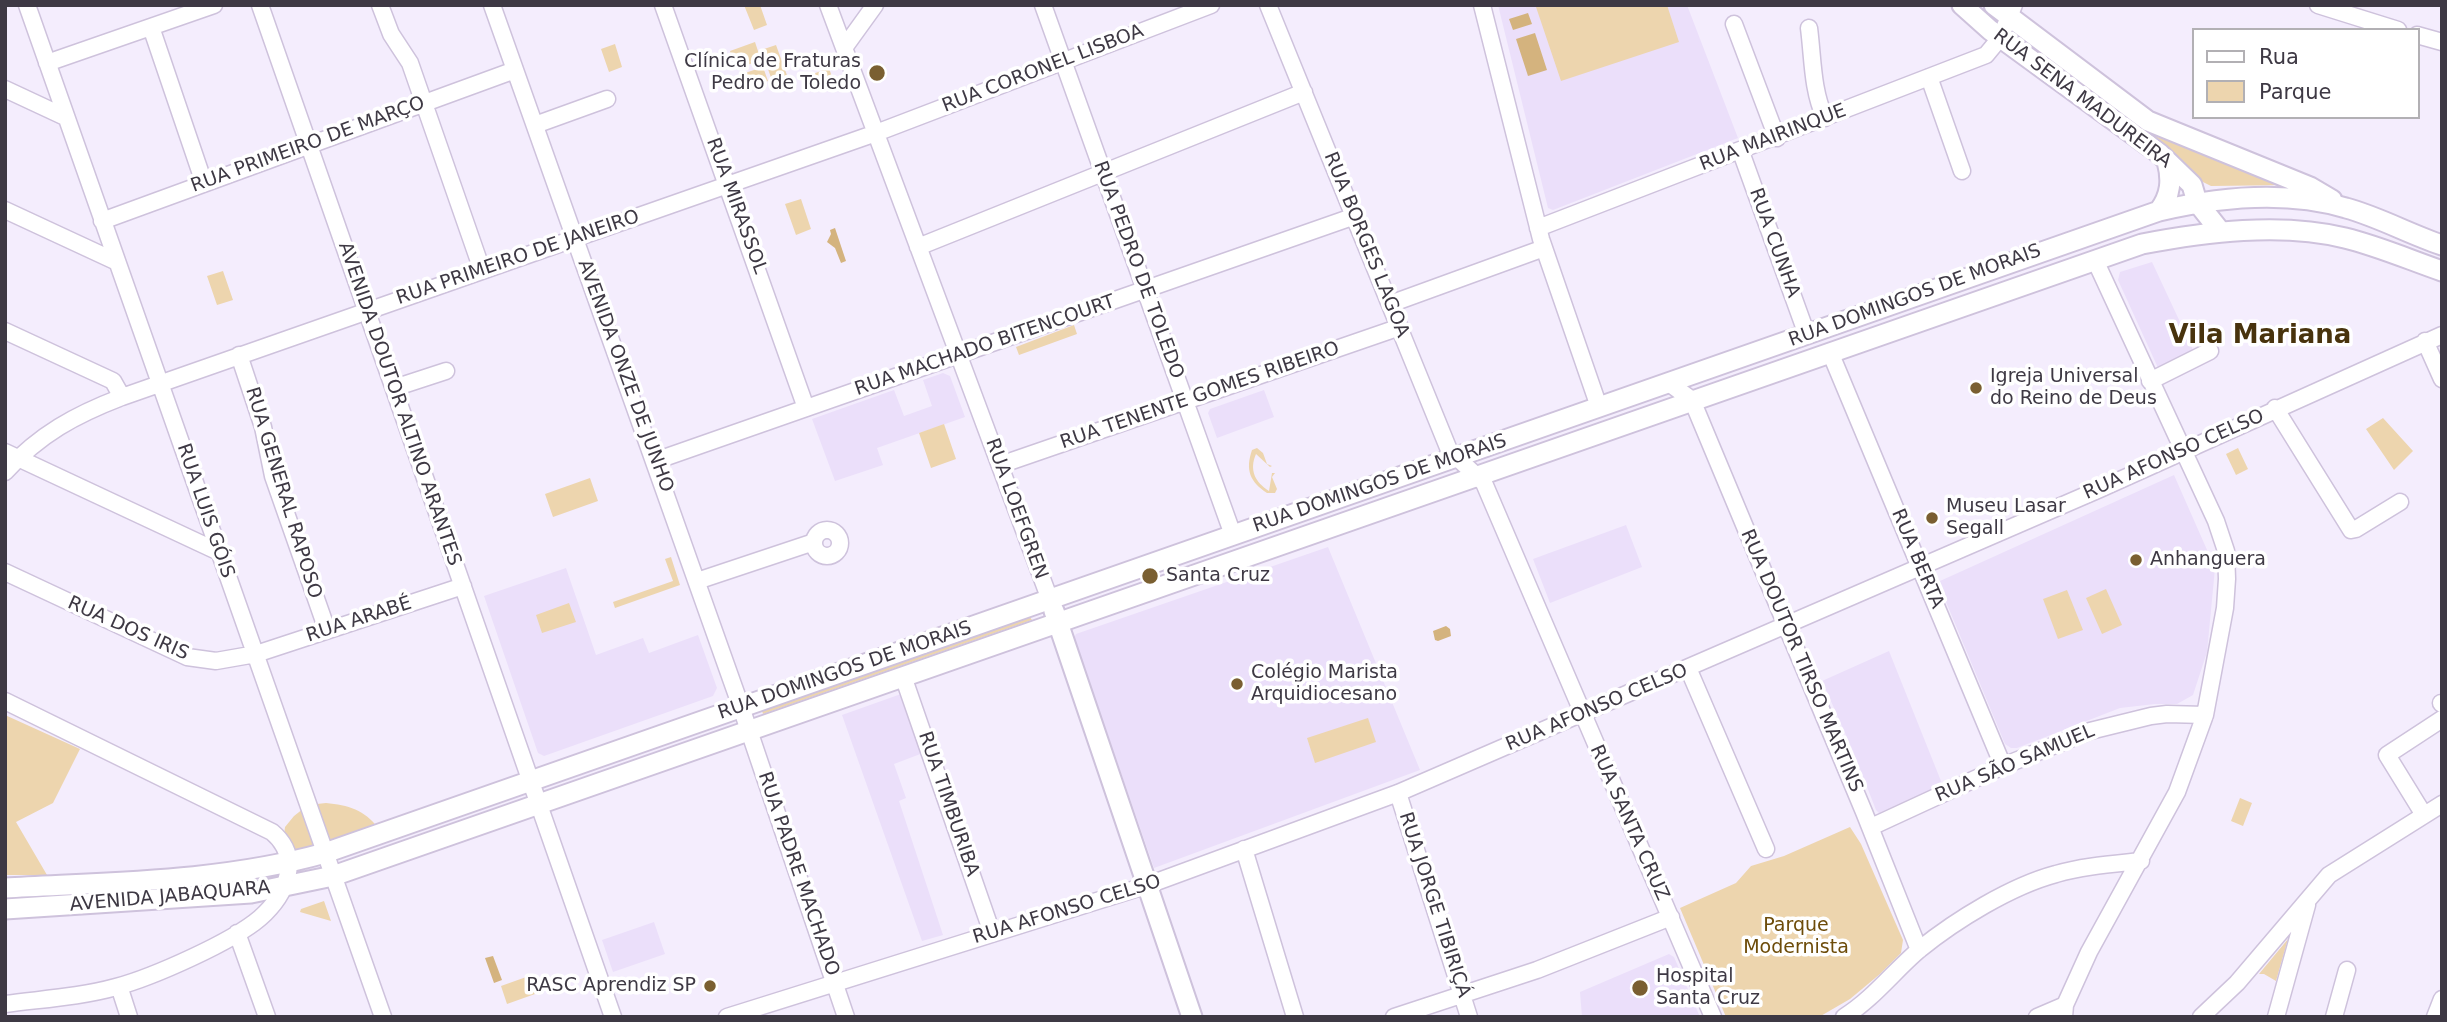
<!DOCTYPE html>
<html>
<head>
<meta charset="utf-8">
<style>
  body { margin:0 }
  #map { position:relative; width:2447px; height:1022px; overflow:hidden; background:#f4edfd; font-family:"DejaVu Sans",sans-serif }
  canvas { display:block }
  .frame { position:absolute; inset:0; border:7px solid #3e3944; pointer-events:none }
  .legend { position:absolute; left:2192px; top:28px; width:228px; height:91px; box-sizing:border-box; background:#fff; border:2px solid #b2b0b4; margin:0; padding:9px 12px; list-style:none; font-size:21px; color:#3e3944 }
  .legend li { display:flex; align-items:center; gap:14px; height:35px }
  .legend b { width:35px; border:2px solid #b2b0b4 }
</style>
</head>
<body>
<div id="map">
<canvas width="2447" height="1022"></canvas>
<div class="frame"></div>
<ul class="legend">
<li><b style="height:9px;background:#fff"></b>Rua</li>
<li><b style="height:19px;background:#edd5ae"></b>Parque</li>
</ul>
</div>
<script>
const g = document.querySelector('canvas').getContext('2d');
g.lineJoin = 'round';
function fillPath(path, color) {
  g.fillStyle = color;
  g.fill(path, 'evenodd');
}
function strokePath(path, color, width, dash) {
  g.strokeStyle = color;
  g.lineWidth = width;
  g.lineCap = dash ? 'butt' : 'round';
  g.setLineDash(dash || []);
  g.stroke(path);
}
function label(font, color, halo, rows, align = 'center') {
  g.font = font + ' "DejaVu Sans",sans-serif';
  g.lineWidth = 7;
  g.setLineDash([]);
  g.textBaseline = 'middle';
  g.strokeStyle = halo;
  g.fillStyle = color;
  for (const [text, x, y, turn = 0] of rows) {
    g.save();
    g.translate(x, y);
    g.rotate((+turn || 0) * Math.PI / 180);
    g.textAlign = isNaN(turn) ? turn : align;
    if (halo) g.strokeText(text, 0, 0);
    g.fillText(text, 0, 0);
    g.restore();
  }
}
const built = new Path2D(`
  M1498 5H1687L1738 138 1553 210 1548 208Z
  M2152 262 2194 352 2159 370 2118 280 2120 272Z
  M943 373 950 376 965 417 877 448 883 465 835 481 812 419 894 390 904 416 932 406 923 380Z
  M1264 390 1274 417 1217 438 1208 413 1210 409Z
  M2174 475 2215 568 2207 652 2193 695 2177 704H2155L2120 708 2017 748H2011L2005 744 1939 585 1940 581Z
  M1626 525 1642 567 1550 603 1533 559Z
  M1328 547 1420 770 1154 868 1074 638 1076 634Z
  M566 568 596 655 643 638 649 653 698 635 717 688 713 696 544 756 538 753 484 596Z
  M1889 651 1943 786 1879 813 1876 810 1853 751 1822 681Z
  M901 694 923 753 894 764 906 798 899 801 943 935 922 941 842 715Z
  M654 922 665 954 613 972 602 940Z
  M1669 954 1674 957 1700 1017H1582L1580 992Z`);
const green = new Path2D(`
  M744 5H760L767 25 754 30Z
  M1542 5H1667L1679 42 1561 81 1536 7Z
  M755 42 761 60 736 69 730 51Z
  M615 44 622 67 609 72 601 49Z
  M776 45 788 78 773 83 761 50Z
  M763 67 768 81 741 91 736 76Z
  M829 68 833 80 807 91 802 78Z
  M2152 135 2291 185 2211 186 2203 182 2181 159Z
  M801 199 811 229 796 235 785 204Z
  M223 271 233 300 217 305 207 276Z
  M1074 325 1077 334 1019 355 1016 347Z
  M2383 418 2413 451 2394 470 2366 429Z
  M944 424 956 459 931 468 919 433Z
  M1257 448 1263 453 1267 464 1272 466 1270 467 1256 454C1249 470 1255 482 1269 491L1272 473H1275L1272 477 1277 489 1275 493H1267C1250 482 1245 470 1252 450Z
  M2238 448 2248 469 2236 475 2226 454Z
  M590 478 598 501 553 517 545 494Z
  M671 557 680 585 615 608 613 602 673 581 665 559Z
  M2106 589 2122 625 2102 634 2086 598Z
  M2067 590 2083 630 2058 639 2043 599Z
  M569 603 576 622 542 633 536 615Z
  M1030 617 1032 620 763 714 762 711Z
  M5 715 80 749 53 803 16 822 47 875H5Z
  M1368 718 1376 742 1315 763 1307 738Z
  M2240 798 2252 803 2243 826 2231 821Z
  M326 803C348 805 365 810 378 828L294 858 284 835 285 827 294 816 308 805Z
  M1850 827 1861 844 1903 940 1901 953 1880 974 1850 999 1819 1017H1726L1680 908 1736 883 1751 866 1784 856Z
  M324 901 331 921 300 912 301 909Z
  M2288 939 2276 981 2264 974H2259Z
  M529 976 535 994 507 1004 501 986Z`);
const water = new Path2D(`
  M1528 13 1532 24 1513 30 1509 19Z
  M1535 33 1547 70 1528 76 1516 39Z
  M835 228 846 261 841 263 835 248 827 242 831 234 830 230Z
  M1446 626 1450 629 1451 636 1438 641 1435 640 1433 631Z
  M493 956 502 980 494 983 485 958Z`);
const minor = new Path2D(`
  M27 5 383 1017
  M260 5 613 1017
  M380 5 391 34 410 63 482 270
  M492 5 741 707 846 1017
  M663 5 806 408
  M828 5 1050 600
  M1043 5 1233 535
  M1268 5 1449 450 1484 483 1713 1017
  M1482 5 1541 239 1599 407
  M2318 5 2398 30
  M1734 24 1777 138
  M151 27 204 183
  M1809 28C1813 59 1812 90 1825 118
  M2417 35 2442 42
  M844 48 875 5
  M47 63 214 5
  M1929 77 1962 171
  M5 89 65 117
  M535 125 607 99
  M1741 152 1807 335
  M5 210 117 262
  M102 221 515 70
  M1538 228 1986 55 2000 38 2014 5
  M918 247 1304 92
  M1390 304 1544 248
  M5 331 113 381 122 397
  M2425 341 2442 379
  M1830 352 2003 766
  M239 355 263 427 273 476 327 630
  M2150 381 2210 351
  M1669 383 1692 400 1864 812 1919 950
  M394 388 446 371
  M2275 408 2351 530 2356 529 2400 502
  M5 452 221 553
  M655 461 1355 216
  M1000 465 1400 327
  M5 472C40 434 75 415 122 397L876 133 1211 5
  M814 543a13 13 0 1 1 26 0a13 13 0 1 1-26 0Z
  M5 572 187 657 216 661 256 654 463 586
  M697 581 814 542
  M1688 668 1766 849
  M903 676 992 933
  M5 701 272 832C303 858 286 895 260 918 232 942 153 977 116 987 80 997 42 999 5 1004
  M2441 703 2442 704
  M1398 793 1469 1017
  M2424 815 2387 755 2442 719
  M1871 827 2003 766 2090 731 2151 716 2167 714 2205 715
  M1244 849 1295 1017
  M237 933 267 1017
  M119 986 129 1017
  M727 1017 1148 885 1398 793 2100 489 2442 335
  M1394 1017 1537 970 1671 917
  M1844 1017C1873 999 1894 971 1920 949 1956 920 2011 886 2056 874 2083 866 2113 864 2141 861
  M2037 1017 2065 1005
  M2064 1017 2065 1005 2089 952 2177 792 2205 715 2225 608 2227 579 2226 551 2216 521 2095 260
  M2201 1017 2237 983 2329 875 2442 804
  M2276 1017 2307 905
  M2334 1017 2347 970
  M2435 1017 2442 999`);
const major = new Path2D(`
  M1962 5 1990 30 2160 154 2192 185 2197 202 2220 231
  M1994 5 2148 121 2310 187 2332 200
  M2159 211C2171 195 2172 180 2167 161
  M1054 611 1192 1017
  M5 888C112 882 221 882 325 853L2159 211C2219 197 2286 190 2346 208 2379 217 2409 234 2442 245
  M5 909 251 893 333 876 2142 244C2205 232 2281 222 2345 238 2378 246 2410 260 2442 271`);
const markers = [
  [877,73,9,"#7a5f31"],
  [1976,388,7,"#7a5f31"],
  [1932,518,7,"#7a5f31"],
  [2136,560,7,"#7a5f31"],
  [1150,576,9,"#7a5f31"],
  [1237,684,7,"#7a5f31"],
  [710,986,7,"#7a5f31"],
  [1640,988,9,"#7a5f31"]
];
const poiNames = [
  ["Clínica de Fraturas",861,62,"right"],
  ["Pedro de Toledo",861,84,"right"],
  ["Igreja Universal",1990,377],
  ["do Reino de Deus",1990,399],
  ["Museu Lasar",1946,507],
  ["Segall",1946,529],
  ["Anhanguera",2150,560],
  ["Santa Cruz",1166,576],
  ["Colégio Marista",1251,673],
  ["Arquidiocesano",1251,695],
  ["Hospital",1656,977],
  ["Santa Cruz",1656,999],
  ["RASC Aprendiz SP",696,986,"right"]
];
const streetNames = [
  ["RUA CORONEL LISBOA",1043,69,-21],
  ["RUA SENA MADUREIRA",2082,99,37],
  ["RUA MAIRINQUE",1773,138,-21],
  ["RUA PRIMEIRO DE MARÇO",308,145,-20],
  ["RUA MIRASSOL",736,206,70],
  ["RUA CUNHA",1774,243,70],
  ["RUA BORGES LAGOA",1366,245,68],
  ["RUA PRIMEIRO DE JANEIRO",518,258,-19],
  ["RUA PEDRO DE TOLEDO",1138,270,70],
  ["RUA DOMINGOS DE MORAIS",1915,296,-20],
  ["RUA MACHADO BITENCOURT",985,346,-19],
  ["AVENIDA ONZE DE JUNHO",625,376,70],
  ["RUA TENENTE GOMES RIBEIRO",1200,396,-19],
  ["AVENIDA DOUTOR ALTINO ARANTES",399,404,71],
  ["RUA AFONSO CELSO",2174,455,-24],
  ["RUA DOMINGOS DE MORAIS",1380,484,-19],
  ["RUA GENERAL RAPOSO",283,493,73],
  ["RUA LOEFGREN",1016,509,70],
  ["RUA LUIS GÓIS",205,511,71],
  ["RUA BERTA",1917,559,67],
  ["RUA ARABÉ",359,620,-18],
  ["RUA DOS IRIS",128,629,24],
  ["RUA DOUTOR TIRSO MARTINS",1801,661,67],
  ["RUA DOMINGOS DE MORAIS",845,671,-19],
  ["RUA AFONSO CELSO",1597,708,-23],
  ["RUA SÃO SAMUEL",2015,764,-23],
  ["RUA TIMBURIBA",948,804,71],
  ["RUA SANTA CRUZ",1629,823,66],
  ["RUA PADRE MACHADO",798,874,71],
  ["AVENIDA JABAQUARA",170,897,-5],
  ["RUA JORGE TIBIRIÇÁ",1434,905,72],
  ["RUA AFONSO CELSO",1067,910,-17]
];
const parkNames = [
  ["Parque",1796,926],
  ["Modernista",1796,948]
];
const districtNames = [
  ["Vila Mariana",2260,336]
];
fillPath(built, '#ebdffa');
fillPath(green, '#edd5ae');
fillPath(water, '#d4b37e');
strokePath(minor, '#cec2dc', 19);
strokePath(major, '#cec2dc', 23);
strokePath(minor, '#fff', 16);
strokePath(major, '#fff', 19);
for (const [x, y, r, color] of markers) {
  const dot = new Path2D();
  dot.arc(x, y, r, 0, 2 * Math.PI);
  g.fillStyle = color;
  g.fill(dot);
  strokePath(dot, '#fff', 2.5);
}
label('19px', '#3e3944', '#fff', poiNames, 'left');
label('19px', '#3e3944', '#fff', streetNames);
label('19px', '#6d4c0a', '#fff', parkNames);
label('bold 26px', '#48330d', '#fff', districtNames);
</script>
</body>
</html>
